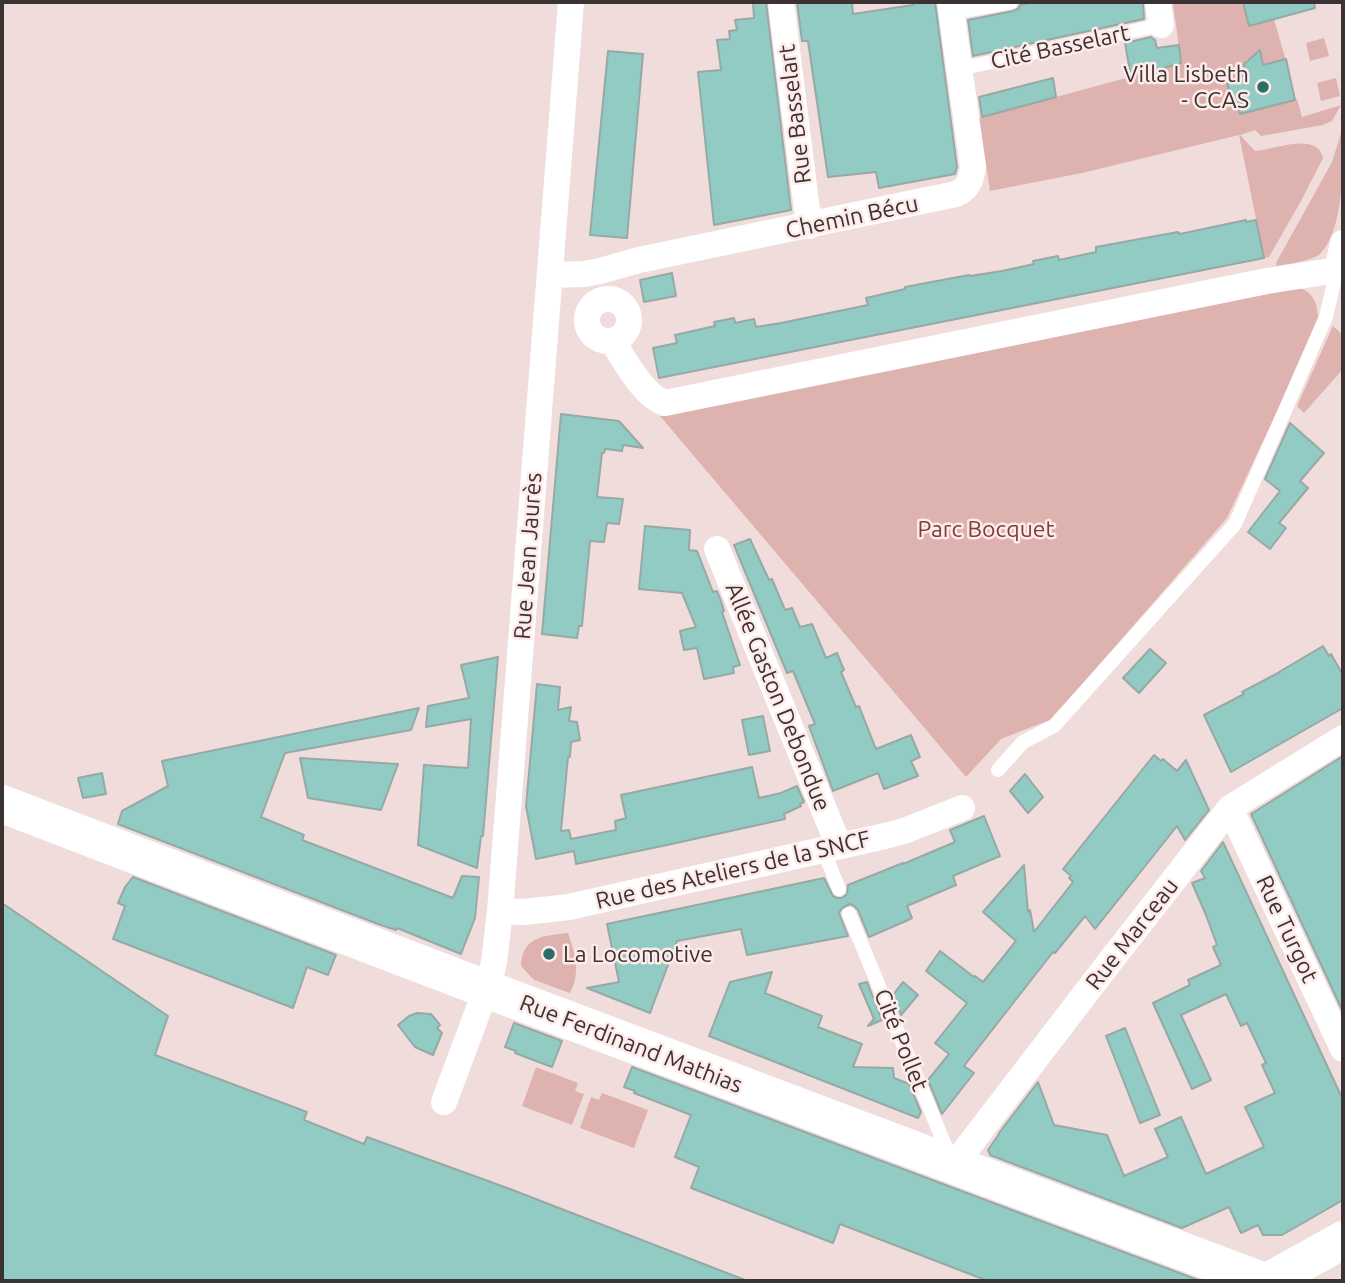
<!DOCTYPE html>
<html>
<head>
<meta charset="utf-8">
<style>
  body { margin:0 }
  #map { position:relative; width:1345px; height:1283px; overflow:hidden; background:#f0dddb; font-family:Ubuntu,sans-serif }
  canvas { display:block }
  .frame { position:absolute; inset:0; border:4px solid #3b3333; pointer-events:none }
</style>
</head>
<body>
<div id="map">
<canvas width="1345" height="1283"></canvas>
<div class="frame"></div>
</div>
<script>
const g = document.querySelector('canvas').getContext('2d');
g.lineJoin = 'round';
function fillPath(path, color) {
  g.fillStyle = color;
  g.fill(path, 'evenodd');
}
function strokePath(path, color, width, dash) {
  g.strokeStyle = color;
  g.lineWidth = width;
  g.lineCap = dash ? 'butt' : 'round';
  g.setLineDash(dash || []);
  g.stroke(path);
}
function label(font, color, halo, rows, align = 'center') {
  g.font = font + ' Ubuntu,sans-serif';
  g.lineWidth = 5;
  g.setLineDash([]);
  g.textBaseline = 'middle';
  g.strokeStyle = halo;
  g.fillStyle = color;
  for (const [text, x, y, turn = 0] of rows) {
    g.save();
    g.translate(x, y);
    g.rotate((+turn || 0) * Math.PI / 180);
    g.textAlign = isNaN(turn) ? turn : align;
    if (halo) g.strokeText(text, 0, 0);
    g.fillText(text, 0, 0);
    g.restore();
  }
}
const green = new Path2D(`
  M1178 2H1244L1250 26 1274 19 1286 61 1283 60 1264 67 1261 56 1247 59 1244 65 1245 70 1250 74 1227 80 1231 99 1236 98 1241 113 1297 99 1302 117 1341 105 1332 121 1323 125 1261 136 1255 130 1240 135 1255 151C1274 150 1317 131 1323 158L1301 201 1269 257 1264 258 1239 135 1082 173 990 191 979 118 1181 63 1173 3Z
  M1324 38 1329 56 1310 61 1306 43Z
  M1336 78 1340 96 1321 101 1317 83Z
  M1343 127C1343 163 1345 231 1319 255 1310 261 1288 264 1277 266L1276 263 1332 162Z
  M1295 286C1312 292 1317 299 1318 318L1282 401 1227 518 1052 719 1001 739 966 777 660 416 773 391Z
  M1333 326 1343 335V369L1304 413 1297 406Z
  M568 933C575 953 581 973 570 993L534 980 521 966C522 936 544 936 568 933Z
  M536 1067 578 1083 575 1091 584 1094 572 1125 522 1106Z
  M602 1093 648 1110 634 1148 580 1128 591 1097 599 1100Z`);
const building = new Path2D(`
  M753 2H766L791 210 714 225 698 72 721 70 717 40 730 39 729 31 737 30 735 20 754 18Z
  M797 2H852L853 14 913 5 912 2H935L957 167 955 174 879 188 876 172 828 177 808 41H802Z
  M1033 2H1143L1144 19 973 56 968 20 1013 11 1018 9 1020 5Z
  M1243 2H1314L1315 8 1249 26Z
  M1151 37 1155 40 1157 48 1179 45 1181 63 1131 77 1125 43Z
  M1260 50 1263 65 1286 59 1295 100 1240 114 1236 98 1232 99 1226 80 1246 75 1244 64Z
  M608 51 643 54 627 238 590 235Z
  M1053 78 1056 97 982 117 979 97Z
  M1246 220V222L1256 220 1264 258 659 378 653 348 677 343 675 335 715 326 714 322 734 318 735 323 754 319 756 327 781 323 868 305 866 298 905 289V287L969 275 970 276 1002 271 1034 264 1033 261 1058 256 1059 260 1096 252V247L1178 232 1180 234Z
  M672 273 676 296 644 302 640 280Z
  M561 414 619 421 643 448 623 445 622 451 605 449 604 453H602L597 497 623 499 619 524 607 523 604 542 590 541 582 626H579L577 638 542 634Z
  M1290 423 1324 453 1300 481 1308 488 1279 523 1286 528 1270 549 1248 532 1280 491 1265 479Z
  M645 526 690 530 689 550 697 551 713 592 717 591 721 601 724 611 722 612 740 665 733 667 734 673 704 679 697 648 684 650 680 631 696 627 682 593 639 589Z
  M750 539 769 580 772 579 785 610 792 608 800 627 812 624 826 658 837 653 844 670 841 672 856 707 859 706 876 749 911 735 920 757 911 761 918 776 884 789 878 773 833 791 809 726 815 724 793 671 787 673 734 545Z
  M1323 646 1329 656 1331 654 1343 675V708L1231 772 1204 715 1244 694 1242 692 1280 672H1279Z
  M1150 649 1166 663 1139 693 1123 678Z
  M498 657 483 836H481L477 868 418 845 424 765 468 768 471 719 426 727 428 706 469 698 461 665Z
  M537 684 560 687 558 710 571 707 569 721 577 722 580 740 571 742 570 757H568L561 831 569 830 571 839 616 830 615 821 626 818 621 795 752 767 759 798 781 793 797 786 804 802 800 804 801 806 784 814 785 819 667 845 576 864 574 851 536 859 526 806Z
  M419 708 411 730 285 753 261 817 304 835 302 840 453 898 462 876 479 877 475 918 461 954 397 928 396 930 378 924 118 824 122 811 168 786 162 761Z
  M763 716 770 751 749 755 742 720Z
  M1154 755 1161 761 1163 759 1177 771 1186 760 1209 810 1185 840 1177 826 1095 929 1085 916 1055 953 1053 952 964 1066 974 1073 942 1114 928 1080 949 1054 935 1043 967 1003 926 971 940 951 974 977 975 976 983 982 1016 941 983 912 1024 865 1028 912 1030 910 1034 932 1073 882 1069 878 1071 876 1063 869Z
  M1343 756V1012L1251 814Z
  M300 758 398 764 381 810 308 798Z
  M102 773 106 794 83 798 78 778Z
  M1025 774 1043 797 1028 813 1010 791Z
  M984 816 1000 856 953 876 956 885 907 906 912 918 906 921 869 937 858 910 854 906 850 904 842 908 839 913 848 936 747 955 741 929 677 941 650 1013 587 988 619 982 607 924 824 878 833 896 837 898H842L847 894 848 885 903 863V864L955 842 950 830Z
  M1223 842 1343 1100V1200L1282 1235H1263L1258 1225 1241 1233 1229 1207 1182 1228 990 1155 988 1150 999 1134V1133L1038 1082 1054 1125 1107 1135 1124 1176 1168 1157 1155 1129 1181 1117 1206 1174 1264 1147 1245 1107 1275 1093 1262 1065 1266 1063 1247 1023 1241 1026 1226 994 1181 1015 1211 1080 1192 1089 1153 1003 1190 985 1188 980 1221 965 1213 947 1217 945 1206 915 1192 883 1205 878 1201 871Z
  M133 877 336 955 328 975 307 967 293 1008 113 939 125 906 118 903 125 887Z
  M2 903 168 1016 155 1055 307 1112 304 1120 364 1144 367 1137 510 1189 745 1280V1281H2Z
  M772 972 765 993 822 1016 818 1027 862 1044 853 1067 893 1068 894 1078 909 1084 921 1112 918 1118 709 1036 730 982Z
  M867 982 882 1020 868 1026 874 1019 859 984Z
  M903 982 918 995 901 1015 893 995Z
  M417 1013 431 1014 440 1025 437 1028 442 1033 433 1055 415 1047 398 1025 409 1016Z
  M514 1023 562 1041 552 1067 515 1053 516 1051 505 1047Z
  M1125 1028 1160 1115 1140 1123 1106 1036Z
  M632 1067 1198 1280 1197 1281H988L840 1224 833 1243 691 1188 699 1167 675 1157 691 1115 634 1093 635 1091 624 1087Z`);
const lane = new Path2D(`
  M952 13 1011 2
  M959 69 1161 25
  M998 770 1023 742 1054 726 1235 524 1326 317 1337 270
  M823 849 839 889
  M849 914 949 1155`);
const street = new Path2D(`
  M781 2 809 226
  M1158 2 1161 25
  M550 275 584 274 600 271 639 260 956 194C968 189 971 180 973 167L950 2
  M587 320a21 21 0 1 1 42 0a21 21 0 1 1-42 0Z
  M612 341C625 360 643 396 665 403L1267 281 1337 270 1343 243
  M717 549 839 846
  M1230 808 1343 1049
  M500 911 524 912 569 907 885 836 904 831 962 808
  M444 1102 490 979 494 962 500 911 571 2
  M954 1165 1112 959 1230 808 1343 738`);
const secondary = new Path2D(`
  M2 804 486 989 1262 1281
  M1269 1281 1343 1240`);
const markers = [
  [1263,87,7,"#266e67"],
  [549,954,7,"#266e67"]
];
const streetNames = [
  ["Cité Basselart",1060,47,-12],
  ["Rue Basselart",795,114,-97],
  ["Chemin Bécu",852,217,-12],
  ["Rue Jean Jaurès",528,556,-86],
  ["Allée Gaston Debondue",778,697,68],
  ["Rue des Ateliers de la SNCF",733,870,-13],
  ["Rue Turgot",1287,929,65],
  ["Rue Marceau",1132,934,-52],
  ["Cité Pollet",901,1040,68],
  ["Rue Ferdinand Mathias",631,1044,21]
];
const poiNames = [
  ["Villa Lisbeth",1249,74],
  ["- CCAS",1249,100],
  ["La Locomotive",563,954,"left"]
];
const parkNames = [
  ["Parc Bocquet",986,529]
];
fillPath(green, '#ddb2af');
fillPath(building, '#92cbc3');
strokePath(building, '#96a9a6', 2);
strokePath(lane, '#fff', 14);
strokePath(street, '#fff', 26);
strokePath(secondary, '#fff', 38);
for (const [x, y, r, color] of markers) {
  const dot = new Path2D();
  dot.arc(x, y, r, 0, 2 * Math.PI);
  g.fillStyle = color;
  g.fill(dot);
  strokePath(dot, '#feeae8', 2.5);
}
label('23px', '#3b3333', '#feeae8', streetNames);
label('23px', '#3b3333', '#feeae8', poiNames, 'right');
label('23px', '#7d3d3c', '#feeae8', parkNames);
</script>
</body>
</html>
